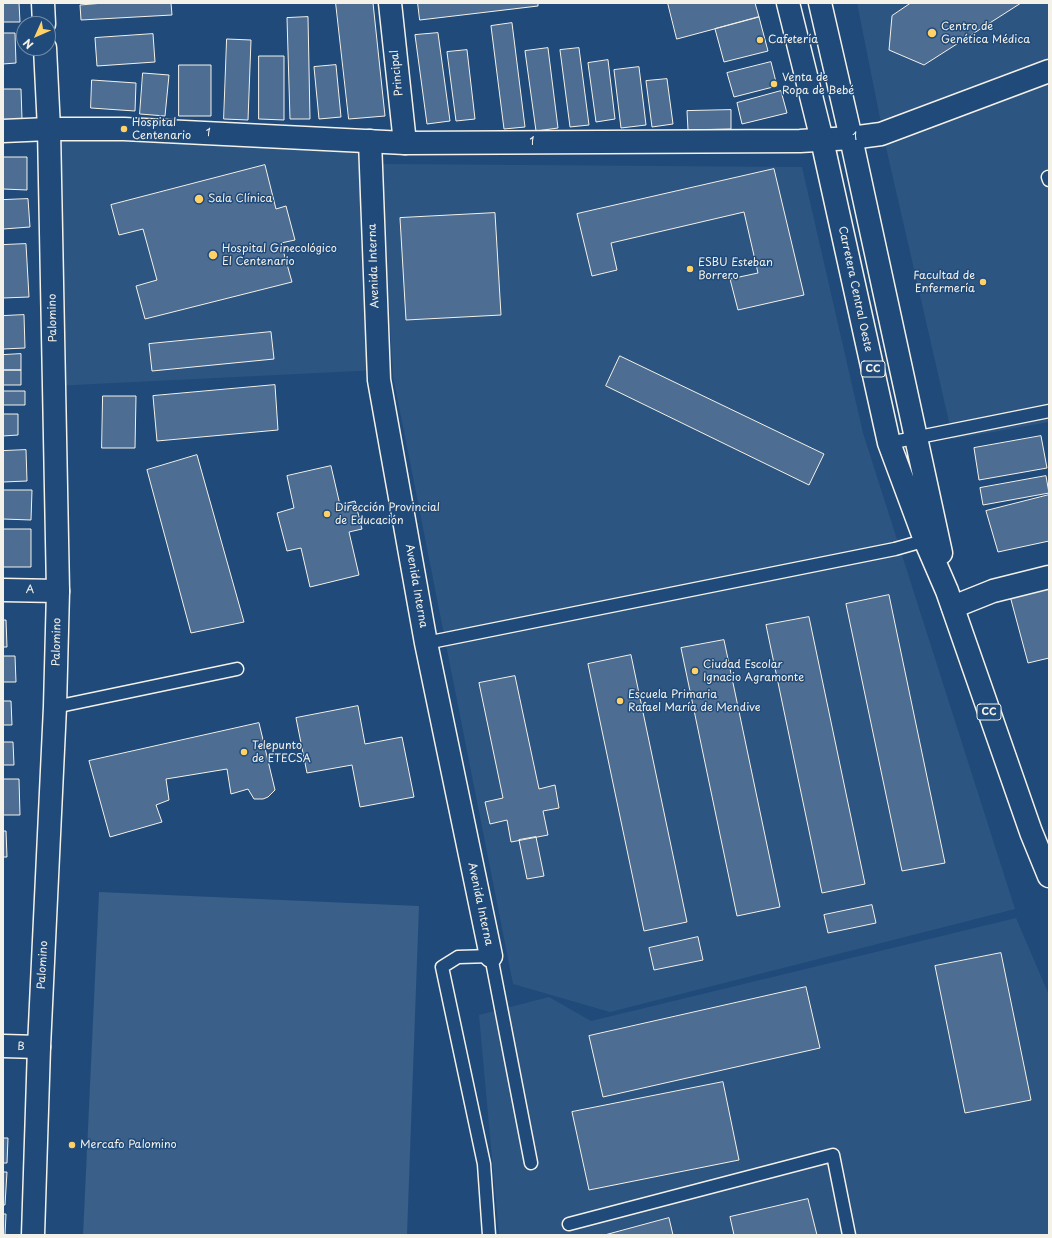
<!DOCTYPE html>
<html>
<head>
<meta charset="utf-8">
<style>
  body { margin:0 }
  #map { position:relative; width:1052px; height:1238px; overflow:hidden; background:#1f4a7a; font-family:"Playpen Sans",sans-serif }
  canvas { display:block }
  .frame { position:absolute; inset:0; border:4px solid #f4f1e8; pointer-events:none }
  .north { position:absolute; left:16px; top:16px; width:40px; height:40px; box-sizing:border-box; background:#1f4a7a; border:1px solid #748da6; border-radius:50%; rotate:225deg; font-size:11px; font-weight:700; line-height:16px; text-align:center; color:#f4f1e8 }
  .north::after { content:''; display:block; margin:auto; width:14px; height:18px; background:#ffd166; clip-path:polygon(50% 0,100% 100%,50% 72%,0 100%) }
</style>
</head>
<body>
<div id="map">
<canvas width="1052" height="1238"></canvas>
<div class="frame"></div>
<div class="north">N</div>
</div>
<script>
const g = document.querySelector('canvas').getContext('2d');
g.lineJoin = 'round';
function fillPath(path, color) {
  g.fillStyle = color;
  g.fill(path, 'evenodd');
}
function strokePath(path, color, width, dash) {
  g.strokeStyle = color;
  g.lineWidth = width;
  g.lineCap = dash ? 'butt' : 'round';
  g.setLineDash(dash || []);
  g.stroke(path);
}
function label(font, color, halo, rows, align = 'center') {
  g.font = font + ' "Playpen Sans",sans-serif';
  g.lineWidth = 3;
  g.setLineDash([]);
  g.textBaseline = 'middle';
  g.strokeStyle = halo;
  g.fillStyle = color;
  for (const [text, x, y, turn = 0] of rows) {
    g.save();
    g.translate(x, y);
    g.rotate((+turn || 0) * Math.PI / 180);
    g.textAlign = isNaN(turn) ? turn : align;
    if (halo) g.strokeText(text, 0, 0);
    g.fillText(text, 0, 0);
    g.restore();
  }
}
const built = new Path2D(`
  M857 3H1049V422L953 439 885 143Z
  M49 129 370 141 378 370 54 386Z
  M381 164 802 167 863 433 1015 909 610 1012 513 984 393 376Z
  M1016 918 1049 995V1235H499L479 1015 549 997 591 1021Z`);
const green = new Path2D(`
  M99 892 419 906 407 1235H83Z`);
const building = new Path2D(`
  M3 3H19L20 22H3Z
  M171 3 172 15 81 20 80 5 104 3Z
  M336 3H373L385 116 349 119Z
  M418 3H538V6L420 20Z
  M668 3H755L759 17 677 39Z
  M911 3H1021L924 65 889 50 892 16Z
  M308 17 310 119H290L287 18Z
  M759 17 768 51 724 62 715 29Z
  M512 23 525 127 504 129 491 26Z
  M3 33H15L16 63 3 64Z
  M438 33 450 121 427 124 415 35Z
  M153 34 155 62 97 66 95 38Z
  M227 39 251 40 248 120 224 119Z
  M548 48 558 128 536 131 525 51Z
  M579 48 589 125 570 127 560 50Z
  M467 50 475 119 456 121 447 52Z
  M259 56H284V120L259 119Z
  M608 60 615 119 596 122 588 63Z
  M771 62 777 86 734 97 727 73Z
  M179 65H211V116H179Z
  M336 65 341 117 319 119 314 67Z
  M639 67 646 125 621 128 614 70Z
  M143 73 169 75 165 116 140 114Z
  M667 79 673 124 652 127 646 81Z
  M92 80 136 83 135 111 91 108Z
  M3 89H21L22 119 3 120Z
  M781 91 787 113 742 124 737 103Z
  M731 110V129L688 130 687 111Z
  M3 157H27V190L3 189Z
  M265 165 276 209 286 206 295 240 281 243 292 282 145 319 136 286 157 280 143 229 119 235 111 205Z
  M774 169 804 295 738 310 730 279 758 273 744 212 611 243 617 270 592 276 577 214Z
  M28 199 30 227 3 229V200Z
  M495 213 501 315 406 320 400 218Z
  M26 244 29 297 3 298V245Z
  M24 315 25 348 3 349V316Z
  M271 332 274 359 152 371 149 344Z
  M21 354V370H3V355Z
  M620 356 824 454 809 485 606 386Z
  M3 370H21V385H3Z
  M275 385 278 430 157 441 153 396Z
  M3 391H25V405H3Z
  M103 396H136L135 448H102Z
  M3 414H18V435L3 436Z
  M1041 436 1047 468 979 480 974 448Z
  M26 450 27 481 3 482V451Z
  M197 455 244 622 191 633 147 470Z
  M331 466 340 505 355 501 362 529 349 532 359 575 310 587 301 548 287 551 277 513 294 508 287 476Z
  M1046 476 1049 493 983 505 980 488Z
  M3 490H32L31 520 3 519Z
  M1049 495V541L998 552 986 511Z
  M3 529H31V567H3Z
  M1049 588V658L1028 663 1010 596Z
  M889 595 945 863 902 871 846 604Z
  M809 617 865 884 822 893 766 625Z
  M3 620H6L7 647H3Z
  M724 640 780 907 737 916 681 648Z
  M631 655 687 922 644 931 588 664Z
  M3 656H15L16 682H3Z
  M515 676 539 789 555 785 559 808 543 811 548 835 511 842 507 820 490 824 485 802 503 798 479 683Z
  M3 701H11L12 725H3Z
  M358 706 365 744 402 737 414 797 360 807 352 765 307 773 296 718Z
  M259 723 275 790 268 797 263 799H254L248 789 231 794 227 769 166 779 169 800 156 805 162 822 110 837 89 761Z
  M3 742H13L14 765H3Z
  M3 779H19L20 815H3Z
  M3 831H6L7 857H3Z
  M536 837 544 876 527 879 519 840Z
  M872 905 876 923 828 933 824 915Z
  M698 937 703 960 654 970 649 948Z
  M1001 953 1031 1100 965 1113 935 966Z
  M806 987 820 1048 603 1097 589 1036Z
  M723 1082 739 1160 589 1190 572 1112Z
  M3 1138H8L7 1163H3Z
  M3 1172H7L5 1205H3Z
  M808 1199 817 1235H734L730 1217Z
  M3 1214H6L5 1235H3Z
  M669 1218 673 1235H605Z`);
const service = new Path2D(`
  M1048 177 1049 180
  M889 443 1049 411
  M426 643 895 549 930 539
  M55 707 237 669
  M569 1224 833 1155 849 1235
  M489 1235 484 1164 442 967 458 957 491 956 531 1163`);
const minor = new Path2D(`
  M390 3 405 143
  M3 131 49 129
  M851 138 881 134 1049 71
  M370 141 379 380 426 643 491 956
  M3 590 58 591
  M953 607 993 591 1049 577
  M3 1046 39 1047`);
const tertiary = new Path2D(`
  M43 3 44 24
  M49 129H124L405 143 800 141 851 138
  M33 1235 39 1047 55 707 58 591 49 129 45 48`);
const primary = new Path2D(`
  M788 3 822 140 889 443 925 540 947 591 1031 832 1049 876
  M820 3 851 138 941 553`);
const markers = [
  [932,33,5,"#ffd166"],
  [760,40,4,"#ffd166"],
  [774,84,4,"#ffd166"],
  [124,129,4,"#ffd166"],
  [199,199,5,"#ffd166"],
  [213,255,5,"#ffd166"],
  [690,269,4,"#ffd166"],
  [983,282,4,"#ffd166"],
  [327,514,4,"#ffd166"],
  [695,671,4,"#ffd166"],
  [620,701,4,"#ffd166"],
  [244,752,4,"#ffd166"],
  [72,1145,4,"#ffd166"]
];
const shields = [
  [873,369,24],
  [989,712,24]
];
const shieldNames = [
  ["CC",873,369],
  ["CC",989,712]
];
const poiNames = [
  ["Centro de",941,27],
  ["Genética Médica",941,40],
  ["Cafetería",768,40],
  ["Venta de",782,78],
  ["Ropa de Bebé",782,91],
  ["Hospital",132,123],
  ["Centenario",132,136],
  ["Sala Clínica",208,199],
  ["Hospital Ginecológico",222,249],
  ["El Centenario",222,262],
  ["ESBU Esteban",698,263],
  ["Borrero",698,276],
  ["Facultad de",975,276,"right"],
  ["Enfermería",975,289,"right"],
  ["Dirección Provincial",335,508],
  ["de Educación",335,521],
  ["Ciudad Escolar",703,665],
  ["Ignacio Agramonte",703,678],
  ["Escuela Primaria",628,695],
  ["Rafael María de Mendive",628,708],
  ["Telepunto",252,746],
  ["de ETECSA",252,759],
  ["Mercafo Palomino",80,1145]
];
const streetNames = [
  ["Principal",397,73,-96],
  ["1",208,133,3],
  ["1",855,137,-7],
  ["1",532,142],
  ["Avenida Interna",374,266,-92],
  ["Carretera Central Oeste",855,289,78],
  ["Palomino",53,318,-91],
  ["Avenida Interna",416,586,80],
  ["A",30,590,1],
  ["Palomino",57,642,-89],
  ["Avenida Interna",480,904,78],
  ["Palomino",43,965,-87],
  ["B",21,1047,2]
];
fillPath(built, '#2d5581');
fillPath(green, '#3a5f88');
fillPath(building, '#4d6e92');
strokePath(building, '#f4f1e8', 1);
strokePath(service, '#f4f1e8', 15);
strokePath(minor, '#f4f1e8', 25);
strokePath(tertiary, '#f4f1e8', 25);
strokePath(primary, '#f4f1e8', 25);
strokePath(service, '#1f4a7a', 12);
strokePath(minor, '#1f4a7a', 22);
strokePath(tertiary, '#1f4a7a', 22);
strokePath(primary, '#1f4a7a', 22);
for (const [x, y, r, color] of markers) {
  const dot = new Path2D();
  dot.arc(x, y, r, 0, 2 * Math.PI);
  g.fillStyle = color;
  g.fill(dot);
  strokePath(dot, '#1f4a7a', 1.5);
}
for (const [x, y, w] of shields) {
  const box = new Path2D();
  box.roundRect(x - w / 2, y - 8, w, 16, 3);
  g.fillStyle = '#1f4a7a';
  g.fill(box);
  strokePath(box, '#f4f1e8', 1);
}
label('bold 10px', '#f4f1e8', null, shieldNames);
label('11px', '#f4f1e8', '#1f4a7a', poiNames, 'left');
label('11px', '#f4f1e8', '#1f4a7a', streetNames);
</script>
</body>
</html>
